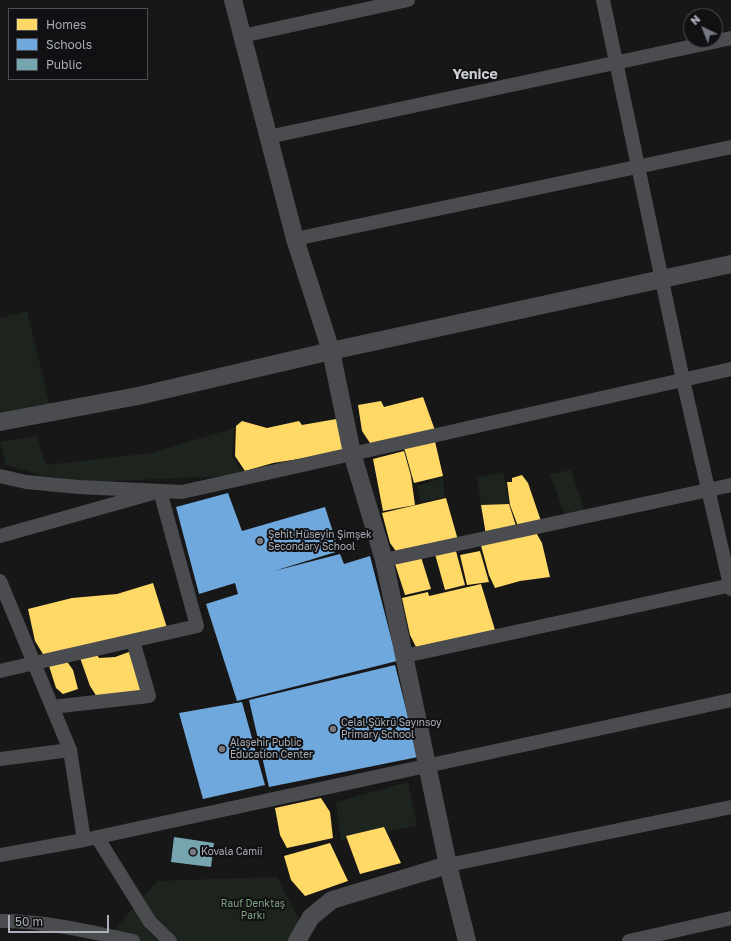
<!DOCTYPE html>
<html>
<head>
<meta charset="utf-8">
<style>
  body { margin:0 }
  #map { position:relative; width:731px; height:941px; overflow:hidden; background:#171717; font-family:"Golos Text",sans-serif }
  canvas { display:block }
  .legend { position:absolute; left:8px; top:8px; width:140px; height:72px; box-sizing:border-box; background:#111113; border:1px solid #4d4f55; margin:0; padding:5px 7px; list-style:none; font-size:12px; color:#a8adb8 }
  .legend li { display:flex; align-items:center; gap:8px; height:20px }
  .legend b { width:20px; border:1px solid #4d4f55 }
  .north { position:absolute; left:683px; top:8px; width:40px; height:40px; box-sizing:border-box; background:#111113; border:1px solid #4d4f55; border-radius:50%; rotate:317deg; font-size:11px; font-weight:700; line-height:16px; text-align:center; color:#a8adb8 }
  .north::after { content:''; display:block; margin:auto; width:14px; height:18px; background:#757880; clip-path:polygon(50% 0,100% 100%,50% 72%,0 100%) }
  .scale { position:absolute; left:8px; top:915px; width:101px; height:18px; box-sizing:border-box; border:2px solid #a8adb8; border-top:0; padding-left:5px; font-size:12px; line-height:14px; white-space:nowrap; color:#a8adb8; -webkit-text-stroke:3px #111113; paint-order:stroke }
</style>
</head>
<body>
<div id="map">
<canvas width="731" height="941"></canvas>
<ul class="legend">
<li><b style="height:11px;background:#ffd966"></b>Homes</li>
<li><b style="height:11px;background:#6fa8dc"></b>Schools</li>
<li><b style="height:11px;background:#76a5af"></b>Public</li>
</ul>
<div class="north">N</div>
<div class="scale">50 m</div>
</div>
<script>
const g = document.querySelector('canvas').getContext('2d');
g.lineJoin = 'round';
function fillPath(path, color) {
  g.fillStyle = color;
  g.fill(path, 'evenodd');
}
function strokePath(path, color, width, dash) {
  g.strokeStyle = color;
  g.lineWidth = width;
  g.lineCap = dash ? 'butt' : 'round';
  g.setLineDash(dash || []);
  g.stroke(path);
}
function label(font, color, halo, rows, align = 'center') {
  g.font = font + ' "Golos Text",sans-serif';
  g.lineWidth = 4;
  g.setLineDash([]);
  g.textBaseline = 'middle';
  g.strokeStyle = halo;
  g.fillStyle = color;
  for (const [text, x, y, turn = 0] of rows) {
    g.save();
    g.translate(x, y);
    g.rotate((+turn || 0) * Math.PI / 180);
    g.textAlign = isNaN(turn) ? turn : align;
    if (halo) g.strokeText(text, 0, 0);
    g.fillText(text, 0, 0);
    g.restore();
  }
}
const green = new Path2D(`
  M27 311 50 406 0 417V318Z
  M234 428 232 457 244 473 221 476 94 482 40 475 6 465 0 442 37 436 46 465 152 453Z
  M571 470 586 515 566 518 550 474Z
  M503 472 509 504 481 505 477 478Z
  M443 478 445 497 421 502 417 486Z
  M408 782 417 826 341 840 336 802Z
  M277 877 304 929 295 941H104L157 881Z`);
const homes = new Path2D(`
  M423 397 436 433 372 446 362 431 358 405 381 401 384 407Z
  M342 418 350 451 273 463 245 471 235 456 236 426 242 421 267 428 299 421 302 425Z
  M434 437 443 476 414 483 403 444Z
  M404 451 411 476 415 505 383 511 373 459Z
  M522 475 528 483 542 524 519 529 510 505 507 482H512V478Z
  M446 498 458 540 398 554 390 543 382 513Z
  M509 504 517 529 486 535 481 505Z
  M534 529 542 543 550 577 520 581 495 588 489 575 480 542Z
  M456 551 465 585 445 590 435 554Z
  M480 551 489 582 467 585 460 555Z
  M421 557 431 589 405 595 395 564Z
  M153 583 168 631 46 659 35 641 28 609 72 598 117 594Z
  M481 584 495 630 416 647 410 635 402 598 428 592 429 596Z
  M95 651 99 658 115 657 129 652 142 691 97 697 90 686 79 655Z
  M66 660 73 670 78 689 63 694 56 688 49 666Z
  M321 798 330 812 333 838 287 848 280 835 275 808Z
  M384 827 401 863 360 874 346 836Z
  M330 843 348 881 305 896 291 880 284 856Z`);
const schools = new Path2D(`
  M228 493 242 531 325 507 339 551 274 571 340 554 344 564 370 556 397 661 237 701 206 604 238 594 235 583 199 594 176 507Z
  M395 665 418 757 269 787 249 700Z
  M242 702 265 785 203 799 179 713Z`);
const public = new Path2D(`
  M174 837 214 843 211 867 171 862Z`);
const minor = new Path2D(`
  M603 0 683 380 731 589
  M242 36 408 0
  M268 137 731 38
  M295 239 731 147
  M0 476 26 482 79 487 182 492 731 369
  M0 536 160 491 197 626 0 671
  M384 560 731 485
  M0 581 70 750 84 840
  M405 656 731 585
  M52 707 149 696 133 641
  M0 759 70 750
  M97 837 150 922 170 941
  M0 855 84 840 731 700
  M448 865 731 807
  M0 921C45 921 88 931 133 941
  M629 941 731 918`);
const tertiary = new Path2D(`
  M233 0 295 239 331 351 352 453 384 560 448 865 467 941
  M0 422 138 396 331 351 731 264
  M297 941 311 917 332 900 448 865`);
const markers = [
  [260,541,4,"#757880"],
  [333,729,4,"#757880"],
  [222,749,4,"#757880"],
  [193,852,4,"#757880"]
];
const poiNames = [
  ["Şehit Hüseyin Şimşek",268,535],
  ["Secondary School",268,547],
  ["Celal Şükrü Sayınsoy",341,723],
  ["Primary School",341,735],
  ["Alaşehir Public",230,743],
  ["Education Center",230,755],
  ["Kovala Camii",201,852]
];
const parkNames = [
  ["Rauf Denktaş",253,904],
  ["Parkı",253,916]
];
const districtNames = [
  ["Yenice",475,75]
];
fillPath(green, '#1d241e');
fillPath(homes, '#ffd966');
fillPath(schools, '#6fa8dc');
fillPath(public, '#76a5af');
strokePath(minor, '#4b4c50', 14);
strokePath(tertiary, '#4b4c50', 18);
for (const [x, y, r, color] of markers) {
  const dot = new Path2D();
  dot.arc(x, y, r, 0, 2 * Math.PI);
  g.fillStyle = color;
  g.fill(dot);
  strokePath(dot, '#111113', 1.5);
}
label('10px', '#a8adb8', '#111113', poiNames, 'left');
label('10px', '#7fa381', '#111113', parkNames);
label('bold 14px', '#c9ccd4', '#111113', districtNames);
</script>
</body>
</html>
